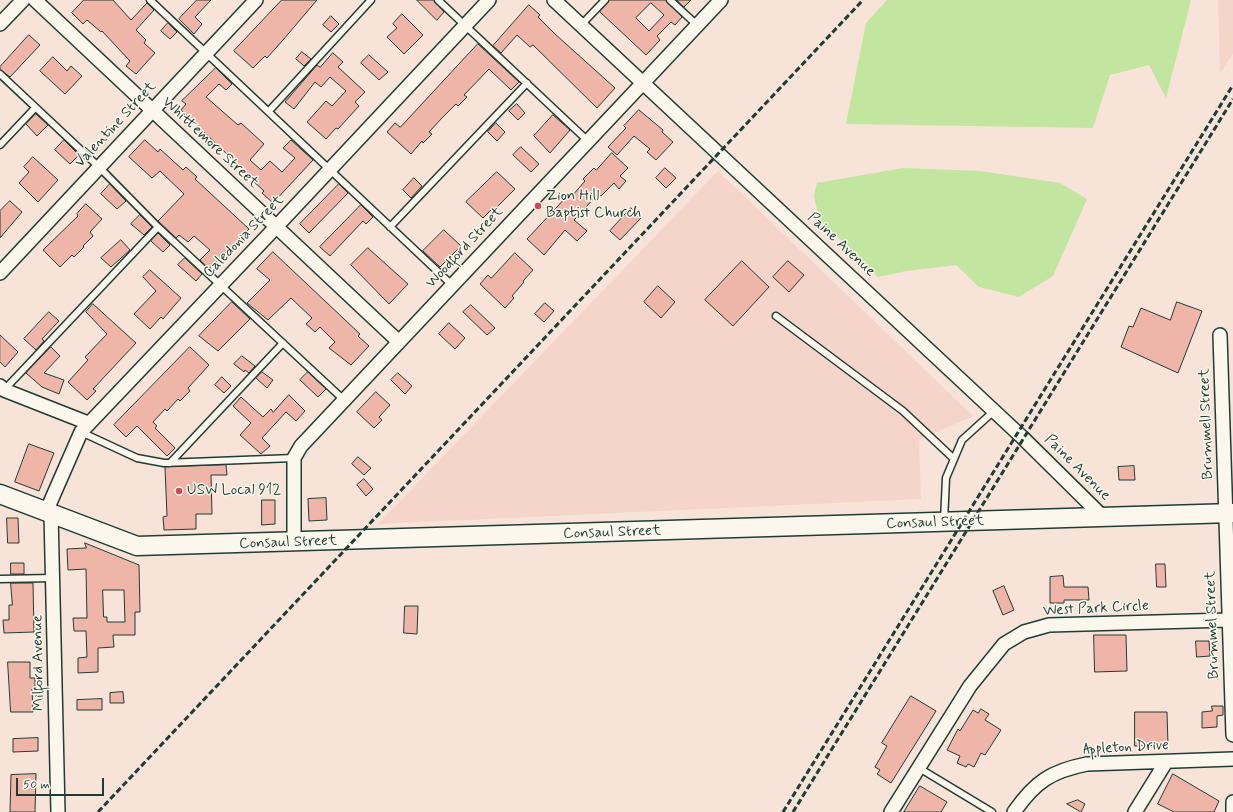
<!DOCTYPE html>
<html>
<head>
<meta charset="utf-8">
<style>
  body { margin:0 }
  #map { position:relative; width:1233px; height:812px; overflow:hidden; background:#f7e3d8; font-family:Mynerve,sans-serif }
  canvas { display:block }
  .scale { position:absolute; left:16px; top:778px; width:88px; height:18px; box-sizing:border-box; border:2px solid #1f3d34; border-top:0; padding-left:5px; font-size:12px; line-height:14px; white-space:nowrap; color:#1f3d34; -webkit-text-stroke:3px #fbf7ec; paint-order:stroke }
</style>
</head>
<body>
<div id="map">
<canvas width="1233" height="812"></canvas>
<div class="scale">50 m</div>
</div>
<script>
const g = document.querySelector('canvas').getContext('2d');
g.lineJoin = 'round';
function fillPath(path, color) {
  g.fillStyle = color;
  g.fill(path, 'evenodd');
}
function strokePath(path, color, width, dash) {
  g.strokeStyle = color;
  g.lineWidth = width;
  g.lineCap = dash ? 'butt' : 'round';
  g.setLineDash(dash || []);
  g.stroke(path);
}
function label(font, color, halo, rows, align = 'center') {
  g.font = font + ' Mynerve,sans-serif';
  g.lineWidth = 3;
  g.setLineDash([]);
  g.textBaseline = 'middle';
  g.strokeStyle = halo;
  g.fillStyle = color;
  for (const [text, x, y, turn = 0] of rows) {
    g.save();
    g.translate(x, y);
    g.rotate((+turn || 0) * Math.PI / 180);
    g.textAlign = isNaN(turn) ? turn : align;
    if (halo) g.strokeText(text, 0, 0);
    g.fillText(text, 0, 0);
    g.restore();
  }
}
const built = new Path2D(`
  M1218 0H1233V53L1220 74Z
  M718 171 973 416 919 440 921 499 378 524Z`);
const green = new Path2D(`
  M887 0H1191L1166 98 1149 65 1110 75 1093 128 846 124 866 23Z
  M903 168 980 171 1060 183 1087 199 1053 276 1019 297 979 287 956 265 906 271 878 277 849 247 820 222 814 196 817 183Z`);
const building = new Path2D(`
  M84 0H113L131 20 147 3 154 10 136 30 146 40 144 43 155 53 136 74 126 66 130 61 102 31 101 32 87 20 83 24 72 13Z
  M197 0H211L195 17 202 24 194 34 179 19Z
  M282 0H317L283 40 267 58 265 56 253 68 234 51Z
  M417 0H434L444 12 437 20Z
  M609 0H666L682 17 675 25 671 22 657 36 660 40 646 55 600 12ZM651 3 664 15 649 31 636 18Z
  M677 0H691L684 7Z
  M529 5 540 15 538 17 555 34 615 88 597 108 533 45 530 47 517 35 501 53 493 46Z
  M402 14 423 35 404 54 387 37 397 28 393 24Z
  M331 16 339 24 331 32 323 25Z
  M168 23 177 32 170 39 161 31Z
  M29 35 40 45 10 77 0 70V67Z
  M478 44 519 82 511 90 489 69 464 95 467 97 458 106 456 104 442 118 429 132 432 134 423 143 422 141 411 154 387 132 395 123 400 127Z
  M302 52 311 59 304 66 296 59Z
  M333 53 343 62 338 67 365 92 355 102 359 106 338 129 336 128 326 139 307 122 326 101 332 106 346 91 330 77 321 87 315 82 294 109 285 102 317 65 320 67Z
  M369 55 388 72 379 80 361 63Z
  M53 57 67 71 71 66 82 76 65 94 40 71Z
  M216 68 232 84 226 90 219 84 206 97 238 125 241 123 264 144 250 160 261 170 270 161 282 172 295 158 283 148 291 140 313 160 273 203 262 193 264 191 252 180 253 179 181 110 186 104 182 101Z
  M517 104 525 113 518 120 509 111Z
  M639 110 663 130 662 132 673 142 656 160 647 152 650 149 634 136 617 155 608 147 626 128 624 126Z
  M36 114 48 125 37 136 26 124Z
  M553 115 570 130 550 153 534 136Z
  M496 123 505 132 497 141 488 132Z
  M64 140 79 155 70 164 55 150Z
  M145 140 158 152 160 149 183 170 186 167 197 177 195 179 249 229 211 267 208 268 200 260 210 250 194 236 188 242 179 235 176 238 158 221 184 194 160 171 152 178 129 157Z
  M521 147 539 164 531 172 513 155Z
  M612 153 628 168 620 176 626 181 619 189 614 183 601 196 598 194 574 220 587 231 577 241 565 230 544 255 527 239 569 194 572 196 585 181 583 179 594 168 596 170Z
  M33 157 58 180 38 202 19 183 29 172 24 167Z
  M665 168 676 178 666 188 656 178Z
  M497 172 515 189 495 209 493 208 483 218 466 202Z
  M414 178 422 186 411 198 403 190Z
  M110 184 126 201 117 209 101 194Z
  M339 184 348 193 309 233 300 224Z
  M10 201 22 212 0 238V211Z
  M86 204 102 219 90 232 93 236 83 246 84 247 74 257 72 255 60 267 43 250 78 216 77 214Z
  M361 205 373 217 366 224 363 221 330 256 320 247Z
  M631 208 641 218 620 240 610 231Z
  M140 215 152 227 144 235 131 224Z
  M444 230 461 246 440 267 423 251Z
  M158 233 170 245 163 252 151 241Z
  M121 240 130 250 111 267 101 258Z
  M368 248 408 284 389 304 351 265Z
  M273 252 360 334 358 336 369 346 351 365 329 348 335 342 320 327 315 332 306 324 312 318 291 298 268 320 247 303 270 280 257 269Z
  M515 253 533 270 523 281 524 282 512 296 514 298 505 308 480 284 488 275 491 278Z
  M185 258 202 274 196 281 178 265Z
  M742 261 769 287 733 326 705 300Z
  M788 261 804 275 789 292 773 277Z
  M150 270 181 298 163 319 161 317 150 329 134 314 156 291 143 277Z
  M658 286 675 302 661 318 644 302Z
  M232 302 250 319 218 351 199 336Z
  M1177 302 1202 311 1178 373 1121 347 1129 326 1133 327 1141 308 1170 320Z
  M545 303 554 311 544 322 535 314Z
  M93 304 136 343 93 389 96 391 87 400 68 382 88 360 85 357 107 334 86 312Z
  M471 305 495 328 487 335 463 312Z
  M49 312 59 321 42 339 44 341 36 350 24 339Z
  M449 323 465 338 455 349 439 334Z
  M0 335 18 352 5 367 0 362Z
  M51 347 60 356 44 373 64 380 59 394 42 387 26 373Z
  M190 347 209 365 188 388 190 391 180 401 178 399 167 411 165 409 153 422 157 426 155 428 175 448 167 456 137 426 126 437 114 425Z
  M242 356 255 366 249 373 245 370 244 372 234 364Z
  M262 372 273 380 267 388 256 378Z
  M308 372 326 389 318 397 300 380Z
  M398 373 412 386 405 394 391 380Z
  M222 377 231 386 224 393 215 385Z
  M376 392 390 405 379 417 382 420 374 428 357 412Z
  M289 395 305 411 296 421 286 412 262 438 270 446 261 454 240 435 251 423 233 406 241 397 263 417 271 409 273 412Z
  M29 444 54 453 39 491 15 482Z
  M358 457 371 468 364 475 352 464Z
  M226 465 227 475H211L212 514H196V529L164 530 163 517 167 516 165 467Z
  M1134 466 1135 480H1119L1118 467Z
  M364 479 373 489 366 496 357 485Z
  M326 498 327 520 309 521 308 499Z
  M262 500H275V524L262 525Z
  M7 518H18L19 543H8Z
  M85 543 139 565 140 612H135V635H113L114 647 98 648V672L78 673V658L87 657 86 631H74L73 618H87L86 569 68 570 67 549 86 548ZM103 590H124L125 622H107V617H104Z
  M11 563H24V574H11Z
  M1156 564H1165L1166 587H1157Z
  M1063 576 1064 587H1088L1089 600H1064V603H1050V577Z
  M11 583H33L34 632 4 633 3 620H9V605H12Z
  M1004 586 1014 610 1003 615 993 591Z
  M405 606H418L417 634 404 633Z
  M1094 635H1126L1127 671 1095 672Z
  M1196 641H1209L1210 656 1197 657Z
  M8 662H30V678H35V689H32L33 712H11Z
  M123 692 124 703H110V693Z
  M911 696 936 711 891 783 877 774 880 770 875 767 887 746 882 743Z
  M102 699V710H77V700Z
  M1212 706H1223V715L1217 716V727L1202 728V712L1212 711Z
  M981 709 989 714 985 720 1001 730 985 755 981 753 974 767 968 764 966 767 957 763 960 756 947 750 958 729 960 731 973 710 978 713Z
  M1135 712H1167L1168 745 1135 746Z
  M38 738V751L13 752V739Z
  M36 774 35 812H10L11 775Z
  M1173 774 1219 801 1214 812H1174L1158 804Z
  M920 786 947 802 941 812H904Z
  M1078 800 1085 804 1081 812 1067 804Z`);
const lane = new Path2D(`
  M150 0 452 285
  M438 0 588 141
  M670 0 697 25
  M581 25 605 0
  M0 74 99 167 158 227 344 400
  M269 111 371 0
  M0 145 35 108
  M390 227 527 83
  M776 316 903 411 954 459
  M4 390 158 227
  M81 432 137 458 164 463 294 458
  M170 463 283 343
  M944 521 946 478 962 440 994 411
  M0 579 53 578
  M919 768 992 812`);
const street = new Path2D(`
  M35 0 399 342
  M554 0 1023 438 1103 517
  M0 24 23 0
  M0 273 256 0
  M1220 335 1233 735
  M0 386 4 390 88 423
  M46 512 81 432 276 227 489 0
  M51 514 58 812
  M294 543V458L301 446 721 0
  M891 812 970 686 1004 644 1024 632 1049 625 1228 620
  M1014 812C1035 782 1051 771 1087 764L1233 759
  M1135 812 1166 762
  M1233 812V802`);
const secondary = new Path2D(`
  M0 494 137 546 1233 513`);
const rail = new Path2D(`
  M98 812 863 0
  M783 812 1233 85
  M793 812 1233 99`);
const markers = [
  [538,206,4,"#d1495b"],
  [179,491,4,"#d1495b"]
];
const streetNames = [
  ["Valentine Street",116,125,-47],
  ["Whittemore Street",210,143,43],
  ["Caledonia Street",244,237,-46],
  ["Paine Avenue",841,245,43],
  ["Woodford Street",465,248,-47],
  ["Brummell Street",1207,424,-92],
  ["Paine Avenue",1077,468,45],
  ["Consaul Street",935,523,-2],
  ["Consaul Street",612,533,-2],
  ["Consaul Street",288,543,-2],
  ["West Park Circle",1096,609,-3],
  ["Brummel Street",1213,625,-92],
  ["Milford Avenue",39,663,-91],
  ["Appleton Drive",1126,748,-3]
];
const poiNames = [
  ["Zion Hill",546,197],
  ["Baptist Church",546,214],
  ["USW Local 912",187,491]
];
fillPath(built, '#f5d5ca');
fillPath(green, '#c2e6a0');
fillPath(building, '#efb5a9');
strokePath(building, '#1f3d34', 1);
strokePath(lane, '#1f3d34', 9);
strokePath(street, '#1f3d34', 16);
strokePath(secondary, '#1f3d34', 21);
strokePath(lane, '#fbf7ec', 6);
strokePath(street, '#fbf7ec', 13);
strokePath(secondary, '#fbf7ec', 18);
strokePath(rail, '#1f3d34', 3, [6, 3]);
for (const [x, y, r, color] of markers) {
  const dot = new Path2D();
  dot.arc(x, y, r, 0, 2 * Math.PI);
  g.fillStyle = color;
  g.fill(dot);
  strokePath(dot, '#fbf7ec', 1.5);
}
label('15px', '#1f3d34', '#fbf7ec', streetNames);
label('15px', '#1f3d34', '#fbf7ec', poiNames, 'left');
</script>
</body>
</html>
